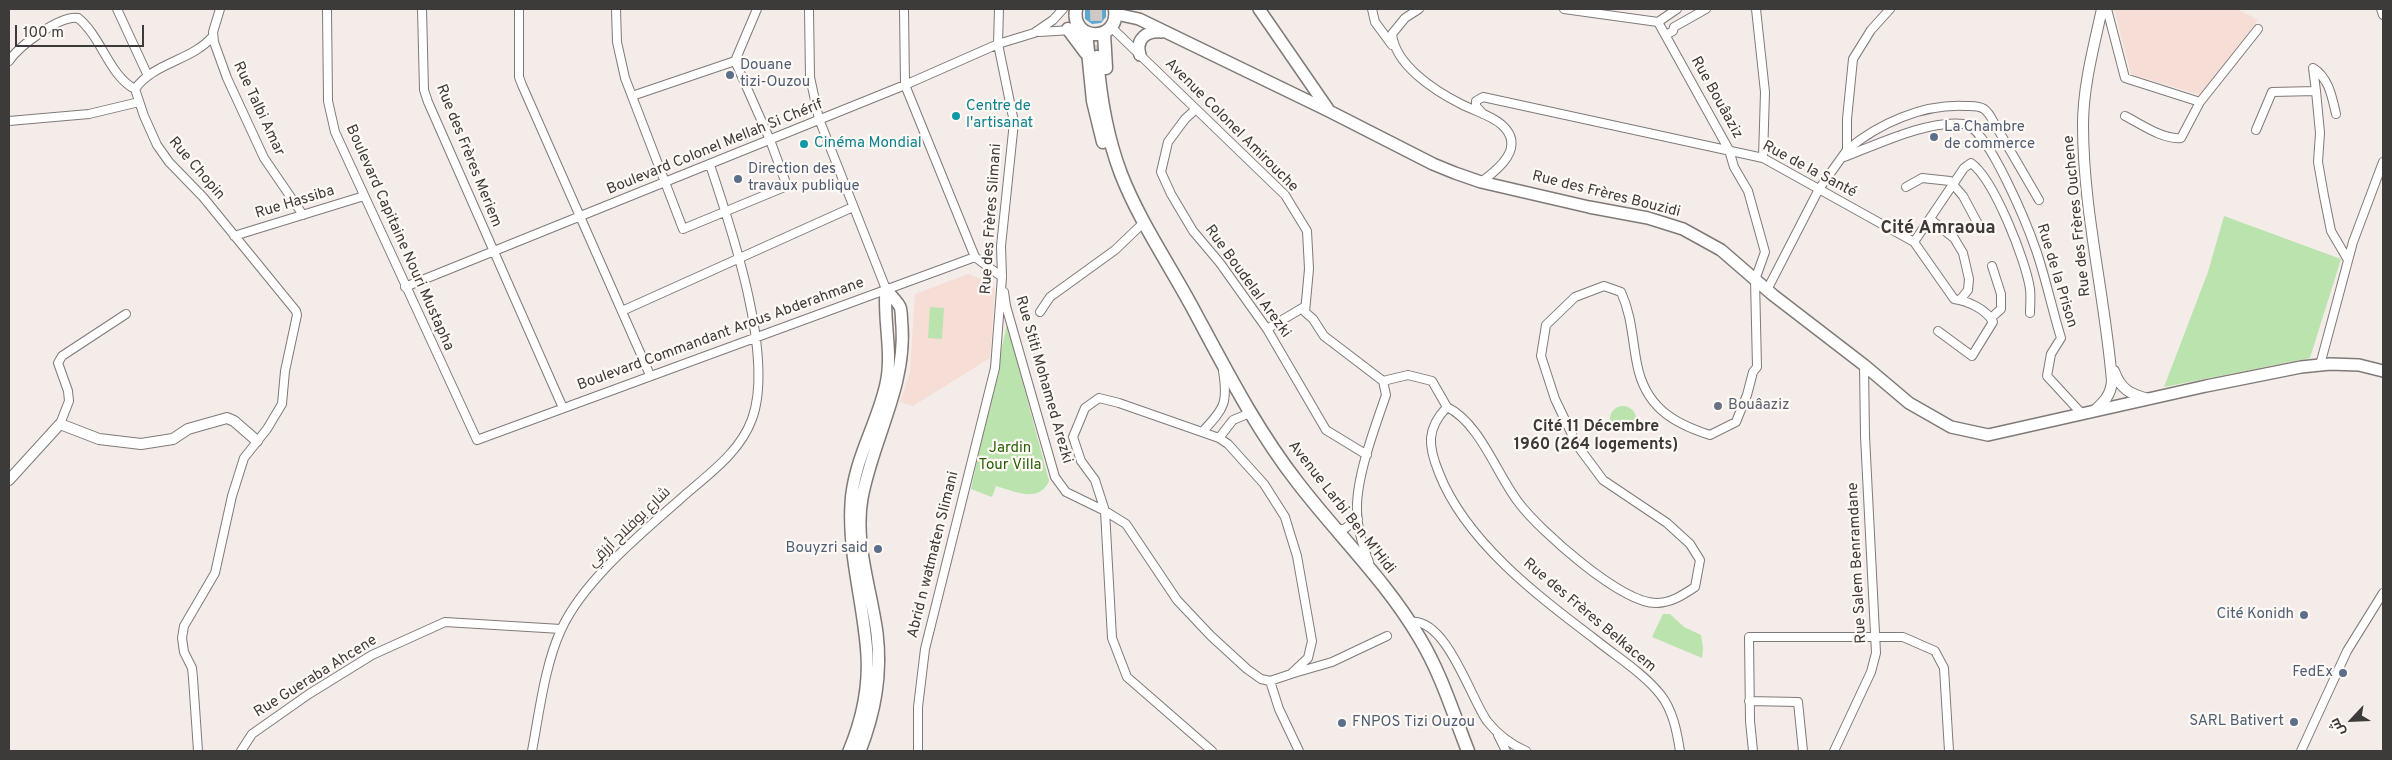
<!DOCTYPE html>
<html>
<head>
<meta charset="utf-8">
<style>
  body { margin:0 }
  #map { position:relative; width:2392px; height:760px; overflow:hidden; background:#f3ece8; font-family:Overpass,Cairo,sans-serif }
  canvas { display:block }
  .frame { position:absolute; inset:0; border:10px solid #3d3b39; pointer-events:none }
  .north { position:absolute; left:2327px; top:695px; width:50px; height:50px; -webkit-text-stroke:4px #fff9f6; paint-order:stroke; rotate:245deg; font-size:14px; font-weight:700; line-height:20px; text-align:center; color:#3d3b39 }
  .north::after { content:''; display:block; margin:auto; width:18px; height:22px; background:#3d3b39; clip-path:polygon(50% 0,100% 100%,50% 72%,0 100%) }
  .scale { position:absolute; left:15px; top:25px; width:129px; height:22px; box-sizing:border-box; border:2px solid #3d3b39; border-top:0; padding-left:6px; font-size:15px; line-height:18px; white-space:nowrap; color:#3d3b39; -webkit-text-stroke:4px #fff9f6; paint-order:stroke }
</style>
</head>
<body>
<div id="map">
<canvas width="2392" height="760"></canvas>
<div class="frame"></div>
<div class="north">ش</div>
<div class="scale">100 m</div>
</div>
<script>
const g = document.querySelector('canvas').getContext('2d');
g.lineJoin = 'round';
function fillPath(path, color) {
  g.fillStyle = color;
  g.fill(path, 'evenodd');
}
function strokePath(path, color, width, dash) {
  g.strokeStyle = color;
  g.lineWidth = width;
  g.lineCap = dash ? 'butt' : 'round';
  g.setLineDash(dash || []);
  g.stroke(path);
}
function label(font, color, halo, rows, align = 'center') {
  g.font = font + ' Overpass,Cairo,sans-serif';
  g.lineWidth = 4.5;
  g.setLineDash([]);
  g.textBaseline = 'middle';
  g.strokeStyle = halo;
  g.fillStyle = color;
  for (const [text, x, y, turn = 0] of rows) {
    g.save();
    g.translate(x, y);
    g.rotate((+turn || 0) * Math.PI / 180);
    g.textAlign = isNaN(turn) ? turn : align;
    if (halo) g.strokeText(text, 0, 0);
    g.fillText(text, 0, 0);
    g.restore();
  }
}
const education = new Path2D(`
  M2114 9H2237L2258 20 2200 95 2131 74Z
  M968 274 983 280 995 288 990 358 913 406 900 402 910 372 915 294Z`);
const green = new Path2D(`
  M2224 216 2341 259 2310 358 2164 387 2208 272Z
  M930 307 944 308 942 339 928 338Z
  M1007 324 1049 481C1039 504 1014 491 996 486L992 497 971 489Z
  M1610 419a13 13 0 1 1 26 0a13 13 0 1 1-26 0Z
  M1663 614H1670L1684 627 1701 635 1703 648 1702 658 1652 637Z`);
const water = new Path2D(`
  M1085 9H1106V17L1101 23 1092 24 1085 19Z`);
const primaryTunnel = new Path2D(`
  M1096 9 1097 57`);
const minor = new Path2D(`
  M117 9 148 76
  M220 9 213 32 214 42 227 78 264 158 303 215
  M327 9 328 101 335 132 477 440 975 257
  M422 9 424 90 428 102 563 408
  M519 9V77L522 85 650 375
  M616 9 617 42 625 78 683 229 787 186 770 140 735 61
  M809 9 810 77 819 119 886 289
  M904 9 905 85 975 257 1002 277
  M1372 9 1375 22 1392 45
  M1419 9 1405 18 1392 34C1395 65 1435 91 1461 104 1474 111 1491 115 1502 125 1526 147 1499 169 1481 182
  M1564 9 1658 22 1729 150 1734 167 1748 191 1765 252 1755 280 1757 367 1753 372 1747 395 1736 422 1710 435C1672 423 1645 406 1637 364 1632 339 1632 316 1621 292L1604 286 1575 297 1546 325 1541 356 1555 399 1577 445 1603 480 1667 523 1690 544 1700 560 1695 587C1683 595 1671 603 1656 603 1621 603 1540 531 1519 503 1497 475 1480 423 1447 407 1426 429 1428 446 1439 473 1466 542 1538 596 1596 640 1617 657 1643 673 1660 694 1673 710 1677 732 1680 751
  M1756 9 1765 92 1763 158
  M2107 9 2125 78 2200 102 2258 29
  M2381 9 2383 15
  M1658 22 1677 9
  M1111 27 1285 195 1307 231 1309 269 1305 312 1313 319 1324 336 1383 381 1386 395C1375 427 1356 477 1357 510 1357 527 1363 547 1369 562
  M1039 32 1072 30
  M1666 35 1673 31 1674 27 1706 9
  M9 61C19 46 60 15 78 18 101 36 110 77 135 89
  M735 61 757 9
  M135 89 144 116 157 145 169 162 203 197 296 311 297 315 285 371 282 404 267 429 244 458 232 496 215 573 184 626 182 638 184 652 192 668 193 678 198 751
  M135 89C154 62 192 61 213 36
  M2316 91 2313 68C2329 78 2332 97 2336 114
  M632 96 735 61
  M1196 109 1185 119 1168 142 1161 172 1171 194 1193 231 1220 263 1267 329 1326 430 1367 455
  M1483 114 1476 106V101L1483 97 1763 158 1914 242 1954 299C1968 301 1986 309 1993 322L1972 356 1938 331
  M2125 116C2141 124 2163 140 2181 138L2200 102
  M9 121 89 114 139 102
  M2256 130 2272 92 2316 91 2320 133 2318 162 2324 196 2331 231 2348 260
  M1847 150C1879 123 1923 104 1965 106 1971 106 1978 105 1984 109 1988 112 1991 117 1993 121L2039 200
  M1844 157C1876 145 1930 119 1964 124 1988 127 2028 227 2036 250 2046 279 2052 309 2061 338L2051 354 2047 376 2082 414
  M1906 187 1922 178 1950 181 1963 196 1978 224
  M1930 219 1954 238 1963 253 1969 279 1968 290 1960 300
  M234 236 364 196
  M1914 242 1964 168 1971 163C1994 179 2026 261 2030 289 2031 297 2030 305 2030 313
  M405 287 905 85 998 44 1034 33 1053 20 1063 9
  M1767 290 1819 189 1847 150V119L1853 59 1871 30 1890 9
  M1004 292 1006 306 1055 477 1066 492 1105 511 1112 638 1127 677 1212 751
  M622 311 853 207
  M1040 312 1050 297 1115 250 1139 227
  M1991 318 2001 309V294L1992 266
  M1267 329 1304 307
  M2320 365 2353 242 2383 162
  M1383 381 1408 375 1432 381 1447 407
  M1099 398 1119 403 1219 438 1228 444 1264 484 1285 517 1288 527 1297 556 1312 641 1308 658 1291 674 1270 681 1261 679 1247 669 1211 636 1177 600 1126 524 1105 511 1095 480 1081 461 1073 437 1085 408Z
  M60 424 69 401 68 391 58 363 62 356 126 314
  M1203 431C1225 408 1228 402 1223 371
  M1219 438 1233 420 1250 413
  M1336 529H1344L1358 519
  M1410 622C1446 617 1470 697 1487 721 1498 735 1510 744 1526 751
  M1294 673 1332 662 1387 636
  M1270 681 1279 709 1299 751
  M1749 701 1798 702 1803 751
  M1498 735 1506 751
  M241 751 252 734 309 694 372 655 445 622 561 629
  M532 751C539 714 545 664 561 630 582 583 638 536 677 502 704 477 739 455 752 419 775 357 731 227 710 165
  M918 751V707L925 649 995 368 1002 277 1001 246 1014 122 998 44 999 9
  M1753 751 1750 721 1749 637H1903L1935 651 1944 668 1949 751
  M1834 751 1871 672 1876 653 1865 436 1864 365
  M2301 751 2347 651 2383 593`);
const tertiary = new Path2D(`
  M2114 371C2121 390 2130 394 2149 399
  M2094 411C2104 402 2111 395 2112 381 2105 296 2083 211 2083 125 2083 86 2094 46 2102 9
  M9 480 60 424 99 439 141 444 173 439 188 429 227 418 234 421 257 441`);
const secondary = new Path2D(`
  M1259 9 1328 109
  M1116 14 1139 19 1329 111 1433 164 1455 173 1481 182 1589 207 1648 218 1683 229 1721 250 1773 295 1864 365 1909 403 1951 427 1988 435 2206 386 2301 367 2330 364 2359 365 2383 371
  M1140 55C1135 39 1147 30 1162 32
  M849 751C862 720 869 688 867 655 864 604 848 556 851 504 853 461 877 425 886 384 893 352 883 321 886 289
  M860 751C875 712 882 675 877 633 871 588 854 544 862 498 873 439 906 387 902 326 901 320 902 312 900 307 897 301 890 295 886 289`);
const primary = new Path2D(`
  M1076 9C1070 42 1120 43 1115 9
  M1068 29 1086 53
  M1086 32 1093 101 1103 142
  M1104 33 1106 68
  M1097 57C1100 97 1107 137 1121 174 1139 220 1167 261 1191 305 1224 366 1255 428 1298 483 1338 535 1386 581 1419 637 1441 673 1453 713 1468 751`);
const markers = [
  [730,75,5,"#5c6f8a"],
  [956,116,5,"#0f9aa8"],
  [1934,137,5,"#5c6f8a"],
  [804,144,5,"#0f9aa8"],
  [738,179,5,"#5c6f8a"],
  [1718,406,5,"#6b7280"],
  [878,549,5,"#5c6f8a"],
  [2304,615,5,"#5c6f8a"],
  [2343,673,5,"#5c6f8a"],
  [2294,722,5,"#5c6f8a"],
  [1342,723,5,"#5c6f8a"]
];
const serviceNames = [
  ["Douane",740,66],
  ["tizi-Ouzou",740,83],
  ["La Chambre",1944,128],
  ["de commerce",1944,145],
  ["Direction des",748,170],
  ["travaux publique",748,187],
  ["Bouyzri said",868,549,"right"],
  ["Cité Konidh",2294,615,"right"],
  ["FedEx",2333,673,"right"],
  ["SARL Bativert",2284,722,"right"],
  ["FNPOS Tizi Ouzou",1352,723]
];
const streetNames = [
  ["Rue Bouâaziz",1716,98,61],
  ["Rue Talbi Amar",258,109,65],
  ["Avenue Colonel Amirouche",1231,126,45],
  ["Boulevard Colonel Mellah Si Chérif",715,148,-22],
  ["Rue des Frères Meriem",468,156,68],
  ["Rue Chopin",196,169,49],
  ["Rue de la Santé",1809,170,28],
  ["Rue des Frères Bouzidi",1606,195,14],
  ["Rue Hassiba",295,203,-17],
  ["Rue des Frères Ouchene",2078,216,-96],
  ["Rue des Frères Slimani",992,219,-86],
  ["Boulevard Capitaine Nouri Mustapha",399,238,66],
  ["Rue de la Prison",2056,276,73],
  ["Rue Boudelal Arezki",1247,282,54],
  ["Boulevard Commandant Arous Abderahmane",721,335,-20],
  ["Rue Stiti Mohamed Arezki",1043,380,74],
  ["Avenue Larbi Ben M'Hidi",1341,508,52],
  ["شارع بوفلاح أرزقي",630,528,-44],
  ["Abrid n watmaten Slimani",934,555,-76],
  ["Rue Salem Benramdane",1858,563,-93],
  ["Rue des Frères Belkacem",1589,616,40],
  ["Rue Gueraba Ahcene",316,677,-32]
];
const cultureNames = [
  ["Centre de",966,107],
  ["l'artisanat",966,124],
  ["Cinéma Mondial",814,144]
];
const worshipNames = [
  ["Bouâaziz",1728,406]
];
const parkNames = [
  ["Jardin",1010,449],
  ["Tour Villa",1010,466]
];
const neighbourhoodNames = [
  ["Cité 11 Décembre",1596,428],
  ["1960 (264 logements)",1596,446]
];
const quarterNames = [
  ["Cité Amraoua",1938,229]
];
fillPath(education, '#f6ddd5');
fillPath(green, '#bbe3ad');
fillPath(water, '#5aa8d2');
strokePath(primaryTunnel, '#cfc9c5', 12, [12, 6]);
strokePath(minor, '#807a77', 10);
strokePath(tertiary, '#807a77', 12);
strokePath(secondary, '#807a77', 14);
strokePath(primary, '#807a77', 15);
strokePath(minor, '#fff', 8);
strokePath(tertiary, '#fff', 10);
strokePath(secondary, '#fff', 11);
strokePath(primary, '#fff', 12);
for (const [x, y, r, color] of markers) {
  const dot = new Path2D();
  dot.arc(x, y, r, 0, 2 * Math.PI);
  g.fillStyle = color;
  g.fill(dot);
  strokePath(dot, '#fff9f6', 2);
}
label('15px', '#4e5e75', '#fff9f6', serviceNames, 'left');
label('15px', '#3d3b39', '#fff9f6', streetNames);
label('15px', '#0d838f', '#fff9f6', cultureNames, 'left');
label('15px', '#5b616d', '#fff9f6', worshipNames, 'left');
label('15px', '#265f05', '#fff9f6', parkNames);
label('bold 16px', '#3d3b39', '#fff9f6', neighbourhoodNames);
label('bold 18px', '#3d3b39', '#fff9f6', quarterNames);
</script>
</body>
</html>
